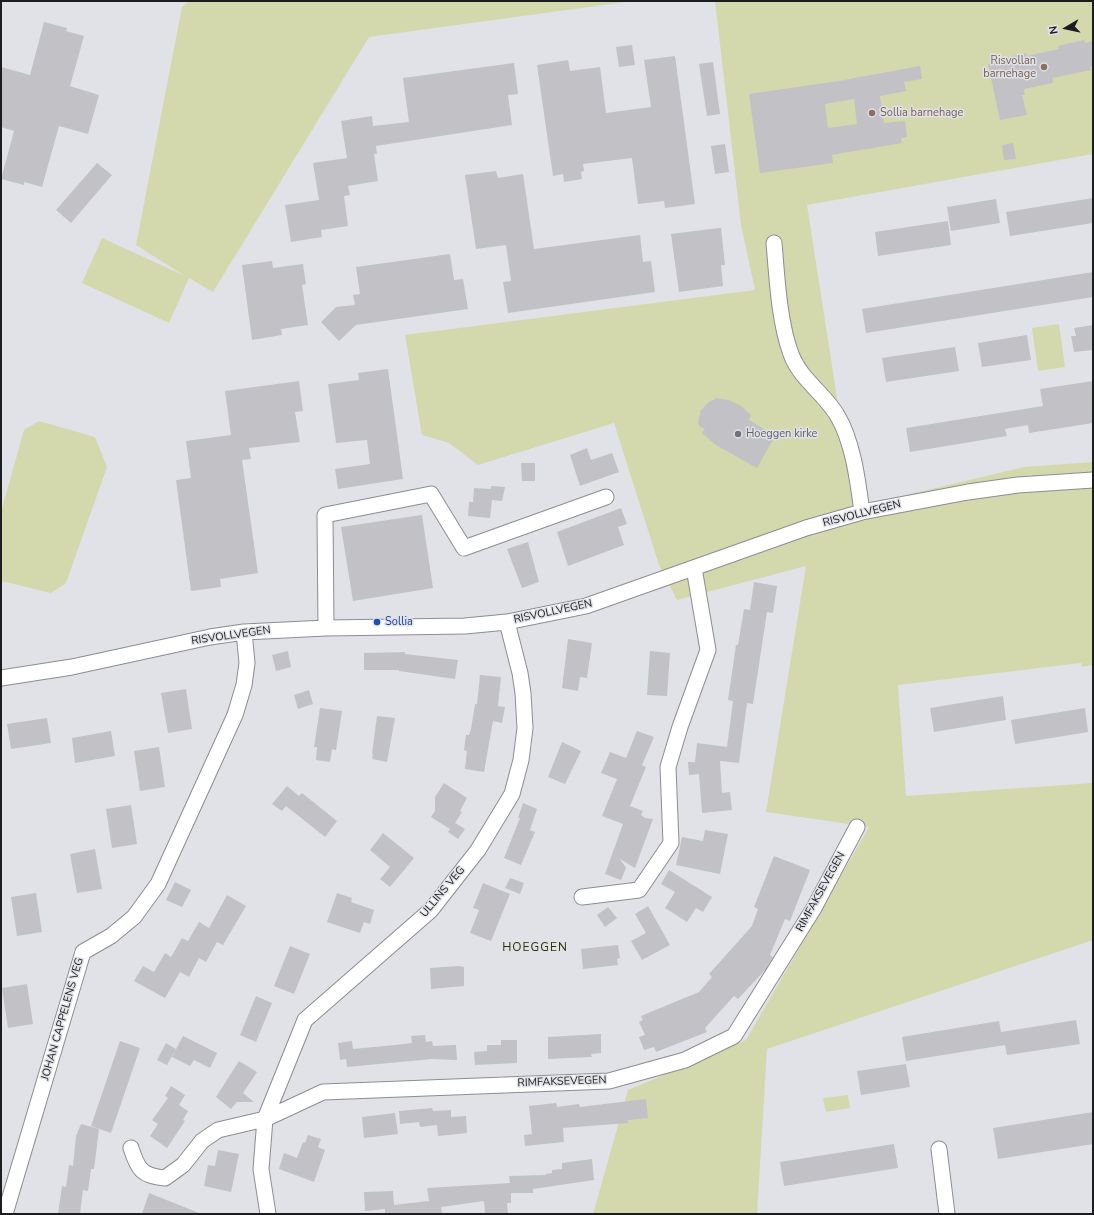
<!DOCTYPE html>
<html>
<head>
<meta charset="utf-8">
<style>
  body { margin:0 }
  #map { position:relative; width:1094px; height:1215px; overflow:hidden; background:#e1e2e8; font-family:"Nunito Sans",sans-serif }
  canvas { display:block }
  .frame { position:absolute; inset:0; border:2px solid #1c1d1f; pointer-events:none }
  .north { position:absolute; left:1046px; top:8px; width:40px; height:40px; -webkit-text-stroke:3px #e1e2e8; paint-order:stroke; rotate:261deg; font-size:11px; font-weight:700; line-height:16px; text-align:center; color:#1c1d1f }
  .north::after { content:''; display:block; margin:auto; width:14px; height:18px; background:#1c1d1f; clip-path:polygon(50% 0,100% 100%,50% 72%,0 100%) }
</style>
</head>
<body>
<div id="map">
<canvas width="1094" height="1215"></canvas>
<div class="frame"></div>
<div class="north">N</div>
</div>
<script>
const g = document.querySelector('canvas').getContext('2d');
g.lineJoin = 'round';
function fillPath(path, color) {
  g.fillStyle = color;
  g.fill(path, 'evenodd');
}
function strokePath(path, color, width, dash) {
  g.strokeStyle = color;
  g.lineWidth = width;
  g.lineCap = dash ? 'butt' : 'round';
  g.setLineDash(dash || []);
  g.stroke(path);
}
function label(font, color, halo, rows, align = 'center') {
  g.font = font + ' "Nunito Sans",sans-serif';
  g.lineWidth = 3;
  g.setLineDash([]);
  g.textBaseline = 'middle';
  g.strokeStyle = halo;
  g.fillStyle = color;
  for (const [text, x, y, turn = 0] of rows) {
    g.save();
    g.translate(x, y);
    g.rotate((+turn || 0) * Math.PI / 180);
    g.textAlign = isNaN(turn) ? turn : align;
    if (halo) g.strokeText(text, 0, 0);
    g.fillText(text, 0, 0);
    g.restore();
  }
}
const green = new Path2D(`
  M189 1H633L369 37 213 292 189 278 169 323 82 283 102 238 185 276 136 245 182 7Z
  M715 1H1093V154L807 205 840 417 864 505 1024 467 1093 462V665L1082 667 1081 663 898 685 906 796 1093 783V940L767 1049 757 1214H593L628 1090 746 1040 869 827 766 812 806 566 677 600 659 565 614 423 478 465 449 443 422 435 405 335 755 290 741 225Z
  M1059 324 1065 367 1038 371 1032 328Z
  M39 421 95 437 107 467 66 583 51 593 1 581V512L24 430Z
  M848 1095 850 1108 826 1112 823 1098Z`);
const building = new Path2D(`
  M44 22 67 28 66 31 84 36 70 86 99 95 88 134 59 126 42 187 24 182V185L1 179 14 131 1 127V67L30 75Z
  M1084 40 1085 43 1093 41V67H1090L1091 70 1052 78 1053 83 1024 89 1025 95H1022L1027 115 1000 120 988 64 1000 62V59L1026 53 1027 56 1059 49 1058 46Z
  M632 45 635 65 619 67 616 47Z
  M675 56 695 204 665 208 664 201 638 204 632 158 583 164 584 171 581 172 582 179 564 182 563 174 553 176 537 65 568 60 570 71 600 67 606 113 651 107 644 60Z
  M713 62 720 114 707 116 699 64Z
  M514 63 518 94 508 95 512 125 376 146 377 154H374L378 181 348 186 350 195 344 196 348 226 321 230 322 237 291 242 285 205 319 200 313 163 347 158 341 121 372 116 373 126 409 122 403 78Z
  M920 66 922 79 904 82 906 91 880 96 884 123 905 121 907 137 901 138 902 143 832 155 833 163 760 173 749 94 839 81ZM854 99 857 124 828 128 825 104Z
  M1013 143 1016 159 1004 160 1002 145Z
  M725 144 729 172 715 174 711 146Z
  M97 163 112 175 71 223 56 210Z
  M496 171 498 178 523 174 534 249 640 235 643 262 651 261 655 292 508 313 503 282 511 281 506 245 476 249 465 175Z
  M1093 198V223L1010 236 1006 212Z
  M996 199 1000 223 951 231 947 207Z
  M948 221 951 245 878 256 875 232Z
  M719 228H721L725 265H721L723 286 679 292 671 234Z
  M450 254 454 280 463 279 468 309 356 325 339 341 321 322 336 307 355 305 353 295 360 294 356 267Z
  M272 261 273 268 303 264 306 284 302 285 308 325 281 329 282 335 252 340 242 265Z
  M1093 272V297L866 333 862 309Z
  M1093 325V350L1074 352 1071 336H1076L1074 328Z
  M1027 335 1031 360 982 367 978 343Z
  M955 347 959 371 886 382 882 358Z
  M388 369 403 479 338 489 335 469 370 464 367 440 336 443 328 384 359 380 358 373Z
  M299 381 303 411 295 412 300 442 249 448 251 459 242 460 258 573 220 579 221 587 191 591 176 480 191 478 186 441 231 435 225 391Z
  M1093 381V423L1029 433 1028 425 1005 429 1007 436 910 452 906 428 1043 406 1040 389Z
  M717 398 729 400 741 406 751 415 749 420 775 436 757 468 716 445 702 433 705 429 699 426 698 422 701 410 709 402Z
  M587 448 591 460 612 453 619 472 580 486 570 455Z
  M521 463H535V481H522Z
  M491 486 505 487 502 501 492 500 490 518 468 516 469 502H473L474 488 491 489Z
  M621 508 627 524 618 527 624 545 568 566 557 532Z
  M422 515 433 588 353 601 341 527Z
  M528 542 539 582 522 588 507 549Z
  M754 582 777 586 773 613 767 612 753 704 747 703 739 763 720 761 722 793 730 792 732 810 702 813 699 774 689 775 688 762H695L697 743 727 747 733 701 728 700 736 645H738L744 609 750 610Z
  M568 639 592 643 587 678 580 677 578 691 562 688Z
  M288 651 291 667 276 671 272 655Z
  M650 651 670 653 667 696 647 695Z
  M405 652V654L458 660 455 679 399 671V670H364V653Z
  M480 675 501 677 498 706 505 707 502 723 493 721 484 772 465 769 467 751 464 750 466 735H469L471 729 475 704H477Z
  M186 689 192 729 168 733 161 693Z
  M309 690 313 704 298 709 294 695Z
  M1003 696 1006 720 934 732 930 708Z
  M320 708 342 711 336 750 332 749 330 762 316 760 317 747H314Z
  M1085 708 1088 732 1015 744 1011 720Z
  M377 716 395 718 387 762 372 759 373 754H372Z
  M47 718 51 743 11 749 7 724Z
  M111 731 115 756 75 763 72 738Z
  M637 731 654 737 642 765 646 767 630 806 643 811 641 815 645 818 653 819 635 868 620 859 626 868 621 880 605 874 623 824 602 816 617 779 601 773 610 752 626 758Z
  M562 742 581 751 565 784 548 777Z
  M159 747 165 787 140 791 134 751Z
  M444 783 467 798 460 811 462 812 455 823 465 829 458 839 448 832 450 829 431 817 435 811V797Z
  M287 786 299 796 302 793 337 821 325 837 286 806 282 811 272 804Z
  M523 803 537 809 530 830 535 832 521 865 504 858 520 818H518Z
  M131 805 137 844 112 848 106 809Z
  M705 830 728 834 720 874 676 865 682 837 703 841Z
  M383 833 414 858 390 887 380 879 390 867 370 850Z
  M95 849 102 889 77 893 70 854Z
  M774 856 810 870 790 921 785 919 770 955 773 957 766 969 738 999 734 996 705 1028 707 1032 656 1052 654 1047 644 1050 639 1037 645 1035 639 1022 643 1020 641 1016 699 992 712 977 709 974 752 926 758 909 754 907Z
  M669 870 712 897 703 912 696 908 687 922 665 908 675 892 661 884Z
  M510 878 524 883 520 894 505 888Z
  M175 882 191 890 182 907 166 900Z
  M483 883 510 894 491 941 470 933 479 910 473 908Z
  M36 893 42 932 17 936 11 897Z
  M337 893 352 898 351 902 374 910 370 924 364 922 360 933 327 922Z
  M227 895 246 906 223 945 217 942 206 962 199 958 189 977 180 972 165 998 134 981 143 966 154 972 165 953 171 957 182 938 188 941 199 922 209 928Z
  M648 906 670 945 642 960 631 941 646 933 635 914Z
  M608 907 617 918 605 927 597 915Z
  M618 945 620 958 617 959 618 965 583 969 581 949Z
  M290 946 310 954 294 994 274 986Z
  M459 966 464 967V986L431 989 430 968Z
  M27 984 33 1024 8 1028 2 988Z
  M256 996 272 1003 256 1042 240 1035Z
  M1076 1020 1080 1044 1007 1055 1005 1045 906 1061 902 1037 999 1021 1001 1032Z
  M601 1034V1053L591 1054 592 1057 548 1059V1037Z
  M425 1035 426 1042 432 1041 433 1046 456 1045 457 1060 432 1059 347 1067 346 1059 340 1060 338 1043 352 1041 353 1049 395 1045 412 1043 411 1036Z
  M183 1036 217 1053 210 1068 194 1060 190 1066 172 1057Z
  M501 1040H517V1063L475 1065 474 1052 487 1051V1045H501Z
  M120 1041 140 1048 111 1133 91 1126Z
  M166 1043 176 1049 167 1065 157 1060Z
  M239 1061 257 1072 243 1093 254 1102H237L231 1109 216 1097Z
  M906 1064 910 1087 861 1095 857 1071Z
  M171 1086 185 1095 179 1105 188 1111 183 1120 185 1121 167 1148 150 1136 158 1124 152 1120 168 1098 165 1096Z
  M646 1099 648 1118 628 1120V1123L563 1128 564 1142 525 1146 524 1135 532 1134 529 1106 556 1103 557 1107 579 1104 580 1107Z
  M432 1108 433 1111 451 1110V1117L466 1116 467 1133 438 1136 437 1125 420 1127 419 1122 400 1124 399 1111Z
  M1093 1112V1144L998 1159 993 1128Z
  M395 1113 398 1134 364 1138 362 1117Z
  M81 1124 99 1129 94 1169H91L88 1191 83 1190 80 1214H58L62 1186 66 1187 69 1165 73 1166 76 1136Z
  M308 1135 321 1139 318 1147 325 1150 314 1182 279 1169 284 1153 297 1158 303 1142 305 1143Z
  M894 1144 898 1168 784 1186 780 1162Z
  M218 1150 239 1154 231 1192 204 1186 208 1165 215 1166Z
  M592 1159 594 1180 533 1189V1193H511V1203H507L508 1214H485L484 1201 441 1207 442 1214H385V1209L365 1211 364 1192 393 1191 394 1205 429 1201 427 1188 510 1183 509 1176 546 1175V1174L552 1173V1170L562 1169V1163Z
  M149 1193 199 1213V1214H142Z`);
const minor = new Path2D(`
  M774 243C777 277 779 322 791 354 800 379 824 393 837 415 853 441 858 482 862 512
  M326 628 325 515 431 494 464 548 606 497
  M1 678 72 667 210 637 244 632 326 628 465 626 507 622 586 606 806 528 862 512 968 492 1018 485 1093 480
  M582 897 639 890 671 843 668 767 680 727 708 650 694 568
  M131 1148C138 1170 142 1176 165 1178L183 1165 202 1141 218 1130 265 1119 323 1092 609 1081 685 1060 734 1036 814 908 857 827
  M939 1149 947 1214
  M5 1214 83 952 111 936 134 917 158 884 235 715 244 685 247 663 244 632
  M268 1214 261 1169 265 1119 305 1020 431 910 478 850 512 794 521 760 525 728 523 693 520 673 507 622`);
const markers = [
  [1044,67,4,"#8d6e63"],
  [872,113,4,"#8d6e63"],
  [738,434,4,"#6b7280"],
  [377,622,4,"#1a4fb4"]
];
const educationNames = [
  ["Risvollan",1036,61],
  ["barnehage",1036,74],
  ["Sollia barnehage",880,113,"left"]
];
const worshipNames = [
  ["Hoeggen kirke",746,434]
];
const streetNames = [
  ["RISVOLLVEGEN",862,514,-14],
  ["RISVOLLVEGEN",553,612,-12],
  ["RISVOLLVEGEN",231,636,-8],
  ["ULLINS VEG",443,892,-50],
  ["RIMFAKSEVEGEN",821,892,-61],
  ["JOHAN CAPPELENS VEG",63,1019,-74],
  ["RIMFAKSEVEGEN",562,1082,-2]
];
const transitNames = [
  ["Sollia",385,622]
];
const neighbourhoodNames = [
  ["HOEGGEN",535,948]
];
fillPath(green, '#d3d9ac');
fillPath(building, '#c2c1c6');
strokePath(minor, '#8b8d91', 17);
strokePath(minor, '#fff', 15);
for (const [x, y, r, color] of markers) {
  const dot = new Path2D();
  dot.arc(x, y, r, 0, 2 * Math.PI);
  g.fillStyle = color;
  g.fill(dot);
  strokePath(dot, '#e1e2e8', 1.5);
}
label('11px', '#785e54', '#e1e2e8', educationNames, 'right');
label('11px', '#5b616d', '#e1e2e8', worshipNames, 'left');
label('11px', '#1c1d1f', '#e1e2e8', streetNames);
label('11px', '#164399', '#e1e2e8', transitNames, 'left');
g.letterSpacing = '1px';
label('12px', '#2c2e04', '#e1e2e8', neighbourhoodNames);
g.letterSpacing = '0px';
</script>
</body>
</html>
